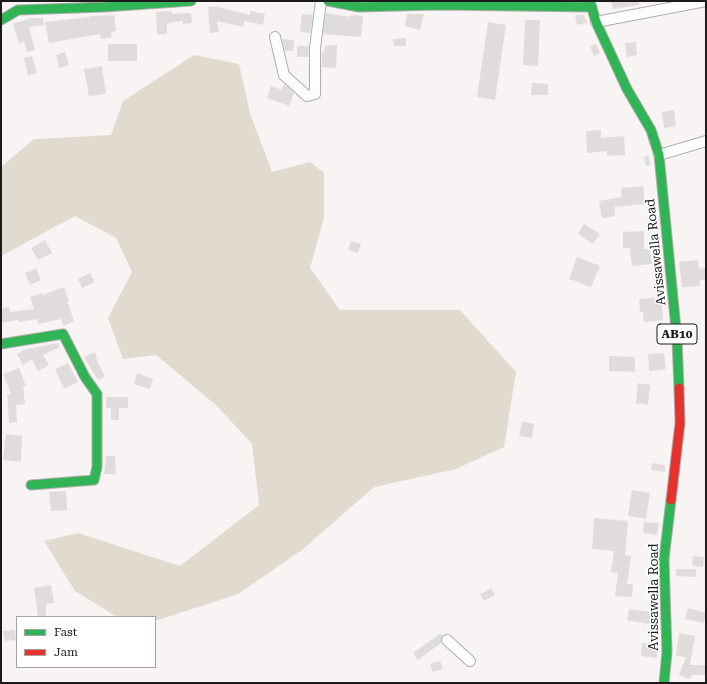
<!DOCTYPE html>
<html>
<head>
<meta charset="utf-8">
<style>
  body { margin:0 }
  #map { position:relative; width:707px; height:684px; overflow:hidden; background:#f8f4f3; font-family:"Roboto Serif",serif }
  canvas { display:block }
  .frame { position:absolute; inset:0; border:2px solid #1d1b1a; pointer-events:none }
  .legend { position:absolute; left:16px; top:616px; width:140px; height:52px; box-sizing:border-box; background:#fff; border:1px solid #a5a4a3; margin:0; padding:5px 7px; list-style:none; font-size:12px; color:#1d1b1a }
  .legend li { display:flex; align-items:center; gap:8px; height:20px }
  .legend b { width:20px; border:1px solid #a5a4a3 }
</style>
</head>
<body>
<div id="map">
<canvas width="707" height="684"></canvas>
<div class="frame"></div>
<ul class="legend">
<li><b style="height:5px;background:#30b455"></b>Fast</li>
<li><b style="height:5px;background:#e5322d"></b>Jam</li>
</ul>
</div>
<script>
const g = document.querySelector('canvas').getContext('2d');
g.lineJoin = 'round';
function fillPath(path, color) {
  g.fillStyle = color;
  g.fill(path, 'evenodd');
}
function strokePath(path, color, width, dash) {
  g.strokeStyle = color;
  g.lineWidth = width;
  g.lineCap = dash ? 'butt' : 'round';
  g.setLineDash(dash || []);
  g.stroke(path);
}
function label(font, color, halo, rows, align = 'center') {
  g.font = font + ' "Roboto Serif",serif';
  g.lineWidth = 3;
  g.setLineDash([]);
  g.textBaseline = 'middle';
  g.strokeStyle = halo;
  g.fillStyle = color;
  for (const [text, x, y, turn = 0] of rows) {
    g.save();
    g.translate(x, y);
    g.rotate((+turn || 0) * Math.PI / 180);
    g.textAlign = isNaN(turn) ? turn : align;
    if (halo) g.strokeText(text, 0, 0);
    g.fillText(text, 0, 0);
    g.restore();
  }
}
const green = new Path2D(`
  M194 55 239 64 250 113 272 172 310 162 324 173V218L310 268 340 310H460L516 372 504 447 456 469 374 487 302 550 238 594 155 621V617H117L75 591 44 541 78 533 180 566 259 505 252 444 217 406 156 355 123 359 108 318 132 272 116 238 75 216 1 256V167L34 139 111 135 123 101Z`);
const building = new Path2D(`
  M611 1H639V5L613 9Z
  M218 6V7L250 15V11L265 14 263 25 244 21 243 27 217 21 219 32 210 33 208 7Z
  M172 11V14L191 13 192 23 183 24V21L167 23V34H157L156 12Z
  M326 13 350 17 351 15 363 16 361 37 323 34Z
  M302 14 313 15 310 33 300 32Z
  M407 14H424L420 30 405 26Z
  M114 15 116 31 111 32 112 37 101 39 100 34 49 43 45 22 90 17V16Z
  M575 15H584L587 23 577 25Z
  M31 18H43L44 25 29 27 35 50 27 52 24 41 19 43 13 24Z
  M525 20H540L538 66 523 65Z
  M488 22 506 25 495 100 477 97Z
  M406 38V46H394L393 39Z
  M282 39 294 40 293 51H285Z
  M636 42 637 55 627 57 625 43Z
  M108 44H137V61H108Z
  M596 44 600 53 594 56 590 46Z
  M337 45 336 68 322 67V52H324L325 46Z
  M297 46H309L308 57H297Z
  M65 52 69 65 59 68 56 55Z
  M32 56 37 73 28 75 24 58Z
  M102 66 106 94 89 96 84 69Z
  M532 83 548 84V95H531Z
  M284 84 294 93 289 106 267 98 271 86 281 90Z
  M674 110 676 126 664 128 662 112Z
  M601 130V138L624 136 625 155 607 156V151L587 153 586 131Z
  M649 156 650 165 646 166 644 157Z
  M643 186 645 204 614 207 615 216 602 218 599 201 622 197 621 188Z
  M584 224 600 234 593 244 578 234Z
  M644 231V249H650L652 264 632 266 630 248H623V232Z
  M45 240 52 253 38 260 31 248Z
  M351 241 361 244 358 253 348 250Z
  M577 257 600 266 591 287 569 279Z
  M698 260 699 269 706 268V280H700V286L682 287 679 262Z
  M36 268 41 280 30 285 25 273Z
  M90 273 95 282 82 288 78 279Z
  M64 287 69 301H67L74 321 63 326 61 319 38 324 37 319 18 322V320L1 323V309L9 307 10 312 34 309 30 297 42 293 43 295Z
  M661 297 663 320 644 322 643 312H640L639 299Z
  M58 343 60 347 43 355 49 365 38 371 32 359 23 365 17 354 26 349Z
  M95 352 98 363 105 377 98 380 84 357Z
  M664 353 666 369 649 371 648 354Z
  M609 356 635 357V372L609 371Z
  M68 363 78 382 64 389 55 369Z
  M19 368 26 386 23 387 25 404 16 405 17 422 9 423 7 394H11L3 374Z
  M137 373 153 379 150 389 134 384Z
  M638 383 650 385 648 405 636 403Z
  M106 397H128V408H119V420H111V408H106Z
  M522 421 534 424 532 438 519 436Z
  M6 434 22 436 21 462 3 460Z
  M106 456H115L116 474H104Z
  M652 463 665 465V472L651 470Z
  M632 490 650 493 646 519 628 516Z
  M66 491 67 510 51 511 49 492Z
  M594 518 628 521 625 555 631 556 627 584H633L632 597 615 596 618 573 611 572 614 551 592 549Z
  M644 522 659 523 657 535 643 533Z
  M693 556 704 557 703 567 692 566Z
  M676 569H696V577L676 576Z
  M51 585 54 603 46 604V617H38L34 588Z
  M491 588 495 595 484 601 480 594Z
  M688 608 706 613 704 623 685 619Z
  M629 609 651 612 649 624 627 620Z
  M15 630 16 640 5 641 3 631Z
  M679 633 695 636 690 665H706V675H692L690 679 679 675 686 657 676 656Z
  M440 634 442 636 441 643 418 660 413 653Z
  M642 643 657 644V658L641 656Z
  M440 661 443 669 433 672 430 664Z`);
const street = new Path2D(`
  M596 22 706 1
  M275 37 284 75 307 96 315 94V48L321 1
  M659 155 706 141
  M447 640 470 661`);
const fast = new Path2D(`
  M328 1 359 7 439 5 592 7
  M590 1 596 22 627 89 651 130 659 155 677 339 679 388
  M1 20 18 10 104 7 191 1
  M1 344 63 334 85 377 97 394V467L94 480 31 485
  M664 683 667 652 664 559 671 500`);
const jam = new Path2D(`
  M671 500 680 423 679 388`);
const shields = [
  [677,334,40]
];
const shieldNames = [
  ["AB10",677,334]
];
const streetNames = [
  ["Avissawella Road",656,252,-96],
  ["Avissawella Road",654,597,-90]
];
fillPath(green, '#e1dace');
fillPath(building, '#dfdcdb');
strokePath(street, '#afacac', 12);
strokePath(fast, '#afacac', 11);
strokePath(jam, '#afacac', 11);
strokePath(street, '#fefdfd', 10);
strokePath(fast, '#30b455', 9);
strokePath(jam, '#e5322d', 9);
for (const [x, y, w] of shields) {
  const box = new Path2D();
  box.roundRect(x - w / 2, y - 10, w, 20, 3);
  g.fillStyle = '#fff';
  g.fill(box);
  strokePath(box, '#1d1b1a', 1);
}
label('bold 12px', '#1d1b1a', null, shieldNames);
label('13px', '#1d1b1a', '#fff', streetNames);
</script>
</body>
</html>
